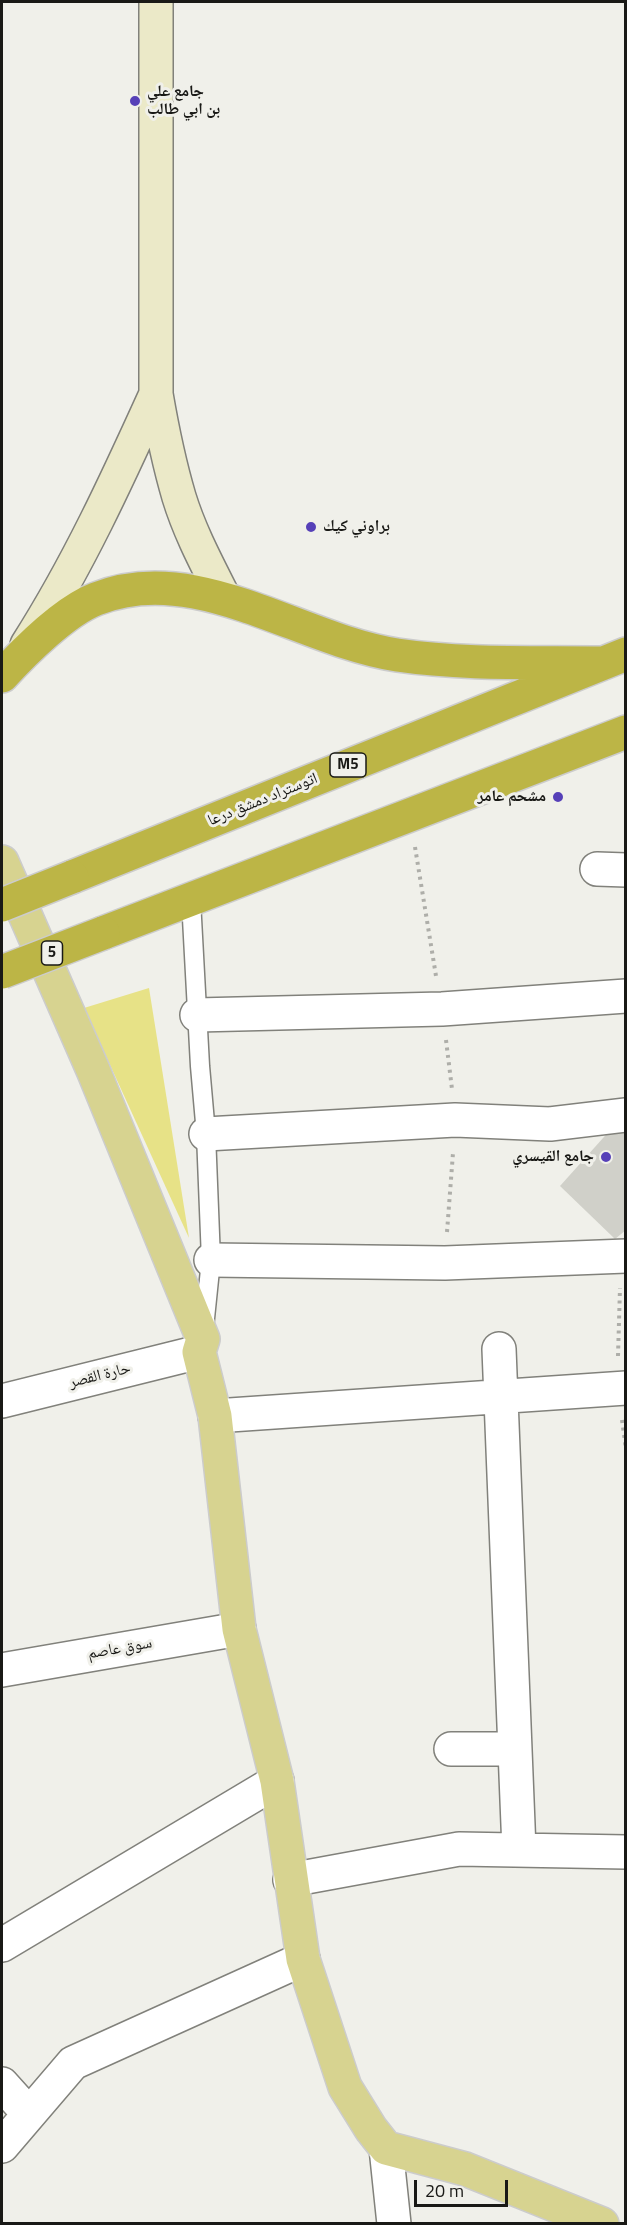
<!DOCTYPE html>
<html>
<head>
<meta charset="utf-8">
<style>
  body { margin:0 }
  #map { position:relative; width:627px; height:2225px; overflow:hidden; background:#f0f0ea; font-family:"Titillium Web",sans-serif }
  canvas { display:block }
  .frame { position:absolute; inset:0; border:3px solid #191916; pointer-events:none }
  .scale { position:absolute; left:414px; top:2180px; width:94px; height:27px; box-sizing:border-box; border:3px solid #191916; border-top:0; padding-left:8px; font-size:18px; line-height:21px; white-space:nowrap; color:#191916; -webkit-text-stroke:4px #f0f0ea; paint-order:stroke }
</style>
</head>
<body>
<div id="map">
<canvas width="627" height="2225"></canvas>
<div class="frame"></div>
<div class="scale">20 m</div>
</div>
<script>
const g = document.querySelector('canvas').getContext('2d');
g.lineJoin = 'round';
function fillPath(path, color) {
  g.fillStyle = color;
  g.fill(path, 'evenodd');
}
function strokePath(path, color, width, dash) {
  g.strokeStyle = color;
  g.lineWidth = width;
  g.lineCap = dash ? 'butt' : 'round';
  g.setLineDash(dash || []);
  g.stroke(path);
}
function label(font, color, halo, rows, align = 'center') {
  g.font = font + ' "Titillium Web","Noto Naskh Arabic",sans-serif';
  g.lineWidth = 6;
  g.setLineDash([]);
  g.textBaseline = 'middle';
  g.strokeStyle = halo;
  g.fillStyle = color;
  for (const [text, x, y, turn = 0] of rows) {
    g.save();
    g.translate(x, y);
    g.rotate((+turn || 0) * Math.PI / 180);
    g.textAlign = isNaN(turn) ? turn : align;
    if (halo) g.strokeText(text, 0, 0);
    g.fillText(text, 0, 0);
    g.restore();
  }
}
const green = new Path2D(`
  M149 988 189 1238 84 1008Z`);
const building = new Path2D(`
  M612 1128H626V1230L615 1239 560 1186Z`);
const path = new Path2D(`
  M415 847 436 976
  M446 1040 452 1089
  M447 1232 453 1153
  M618 1356 620 1288
  M622 1420 626 1449`);
const lane = new Path2D(`
  M191 900 200 1066 206 1134 211 1260 204 1328`);
const street = new Path2D(`
  M597 869 626 870
  M197 1015 442 1009 626 996
  M206 1134 455 1120 550 1124 626 1115
  M211 1260 445 1263 626 1256
  M499 1349 519 1850
  M2 1401 199 1352
  M215 1416 626 1388
  M2 1670 239 1629
  M451 1749H514
  M290 1880 459 1849 626 1852
  M2 1945 277 1781
  M2 2084 29 2114
  M2 2146 73 2063 303 1959
  M386 2148 394 2224`);
const secondary = new Path2D(`
  M156 2V394C162 429 169 463 179 497 190 533 208 566 224 598
  M27 645C78 565 117 480 156 394`);
const primary = new Path2D(`
  M2 862 93 1070 203 1339 199 1352 215 1416 239 1629 277 1781 303 1959 345 2087 371 2129 386 2148 465 2169 602 2224`);
const highway = new Path2D(`
  M2 676C24 652 65 611 96 599 196 559 299 640 397 655 465 665 534 662 602 663
  M72 877 626 654
  M103 933 626 732`);
const highwayBridge = new Path2D(`
  M2 905 72 877
  M2 972 103 933`);
const markers = [
  [135,101,6,"#5640b8"],
  [311,527,6,"#5640b8"],
  [558,797,6,"#5640b8"],
  [606,1157,6,"#5640b8"]
];
const shields = [
  [348,765,36],
  [52,953,21]
];
const shieldNames = [
  ["M5",348,765],
  ["5",52,953]
];
const poiNames = [
  ["جامع علي",147,92],
  ["بن ابي طالب",147,110],
  ["براوني كيك",323,527],
  ["مشحم عامر",546,797,"right"],
  ["جامع القيسري",594,1157,"right"]
];
const streetNames = [
  ["اتوستراد دمشق درعا",263,800,-22],
  ["حارة القصر",100,1376,-14],
  ["سوق عاصم",120,1649,-10]
];
fillPath(green, '#e7e287');
fillPath(building, '#d0d0c9');
strokePath(lane, '#81817b', 21);
strokePath(street, '#81817b', 36);
strokePath(secondary, '#81817b', 36);
strokePath(primary, '#ccc', 36);
strokePath(highway, '#ccc', 36);
strokePath(path, '#aeaea9', 4, [3, 4.5]);
strokePath(lane, '#fff', 18);
strokePath(street, '#fff', 33);
strokePath(secondary, '#ebe9c8', 33);
strokePath(primary, '#d7d390', 33);
strokePath(highway, '#bcb546', 33);
strokePath(highwayBridge, '#ccc', 36, []);
strokePath(highwayBridge, '#bcb546', 33);
for (const [x, y, r, color] of markers) {
  const dot = new Path2D();
  dot.arc(x, y, r, 0, 2 * Math.PI);
  g.fillStyle = color;
  g.fill(dot);
  strokePath(dot, '#f0f0ea', 2);
}
for (const [x, y, w] of shields) {
  const box = new Path2D();
  box.roundRect(x - w / 2, y - 12, w, 24, 4.5);
  g.fillStyle = '#f0f0ea';
  g.fill(box);
  strokePath(box, '#191916', 1.5);
}
label('bold 15px', '#191916', null, shieldNames);
label('bold 16px', '#191916', '#f0f0ea', poiNames, 'left');
label('16px', '#191916', '#f0f0ea', streetNames);
</script>
</body>
</html>
